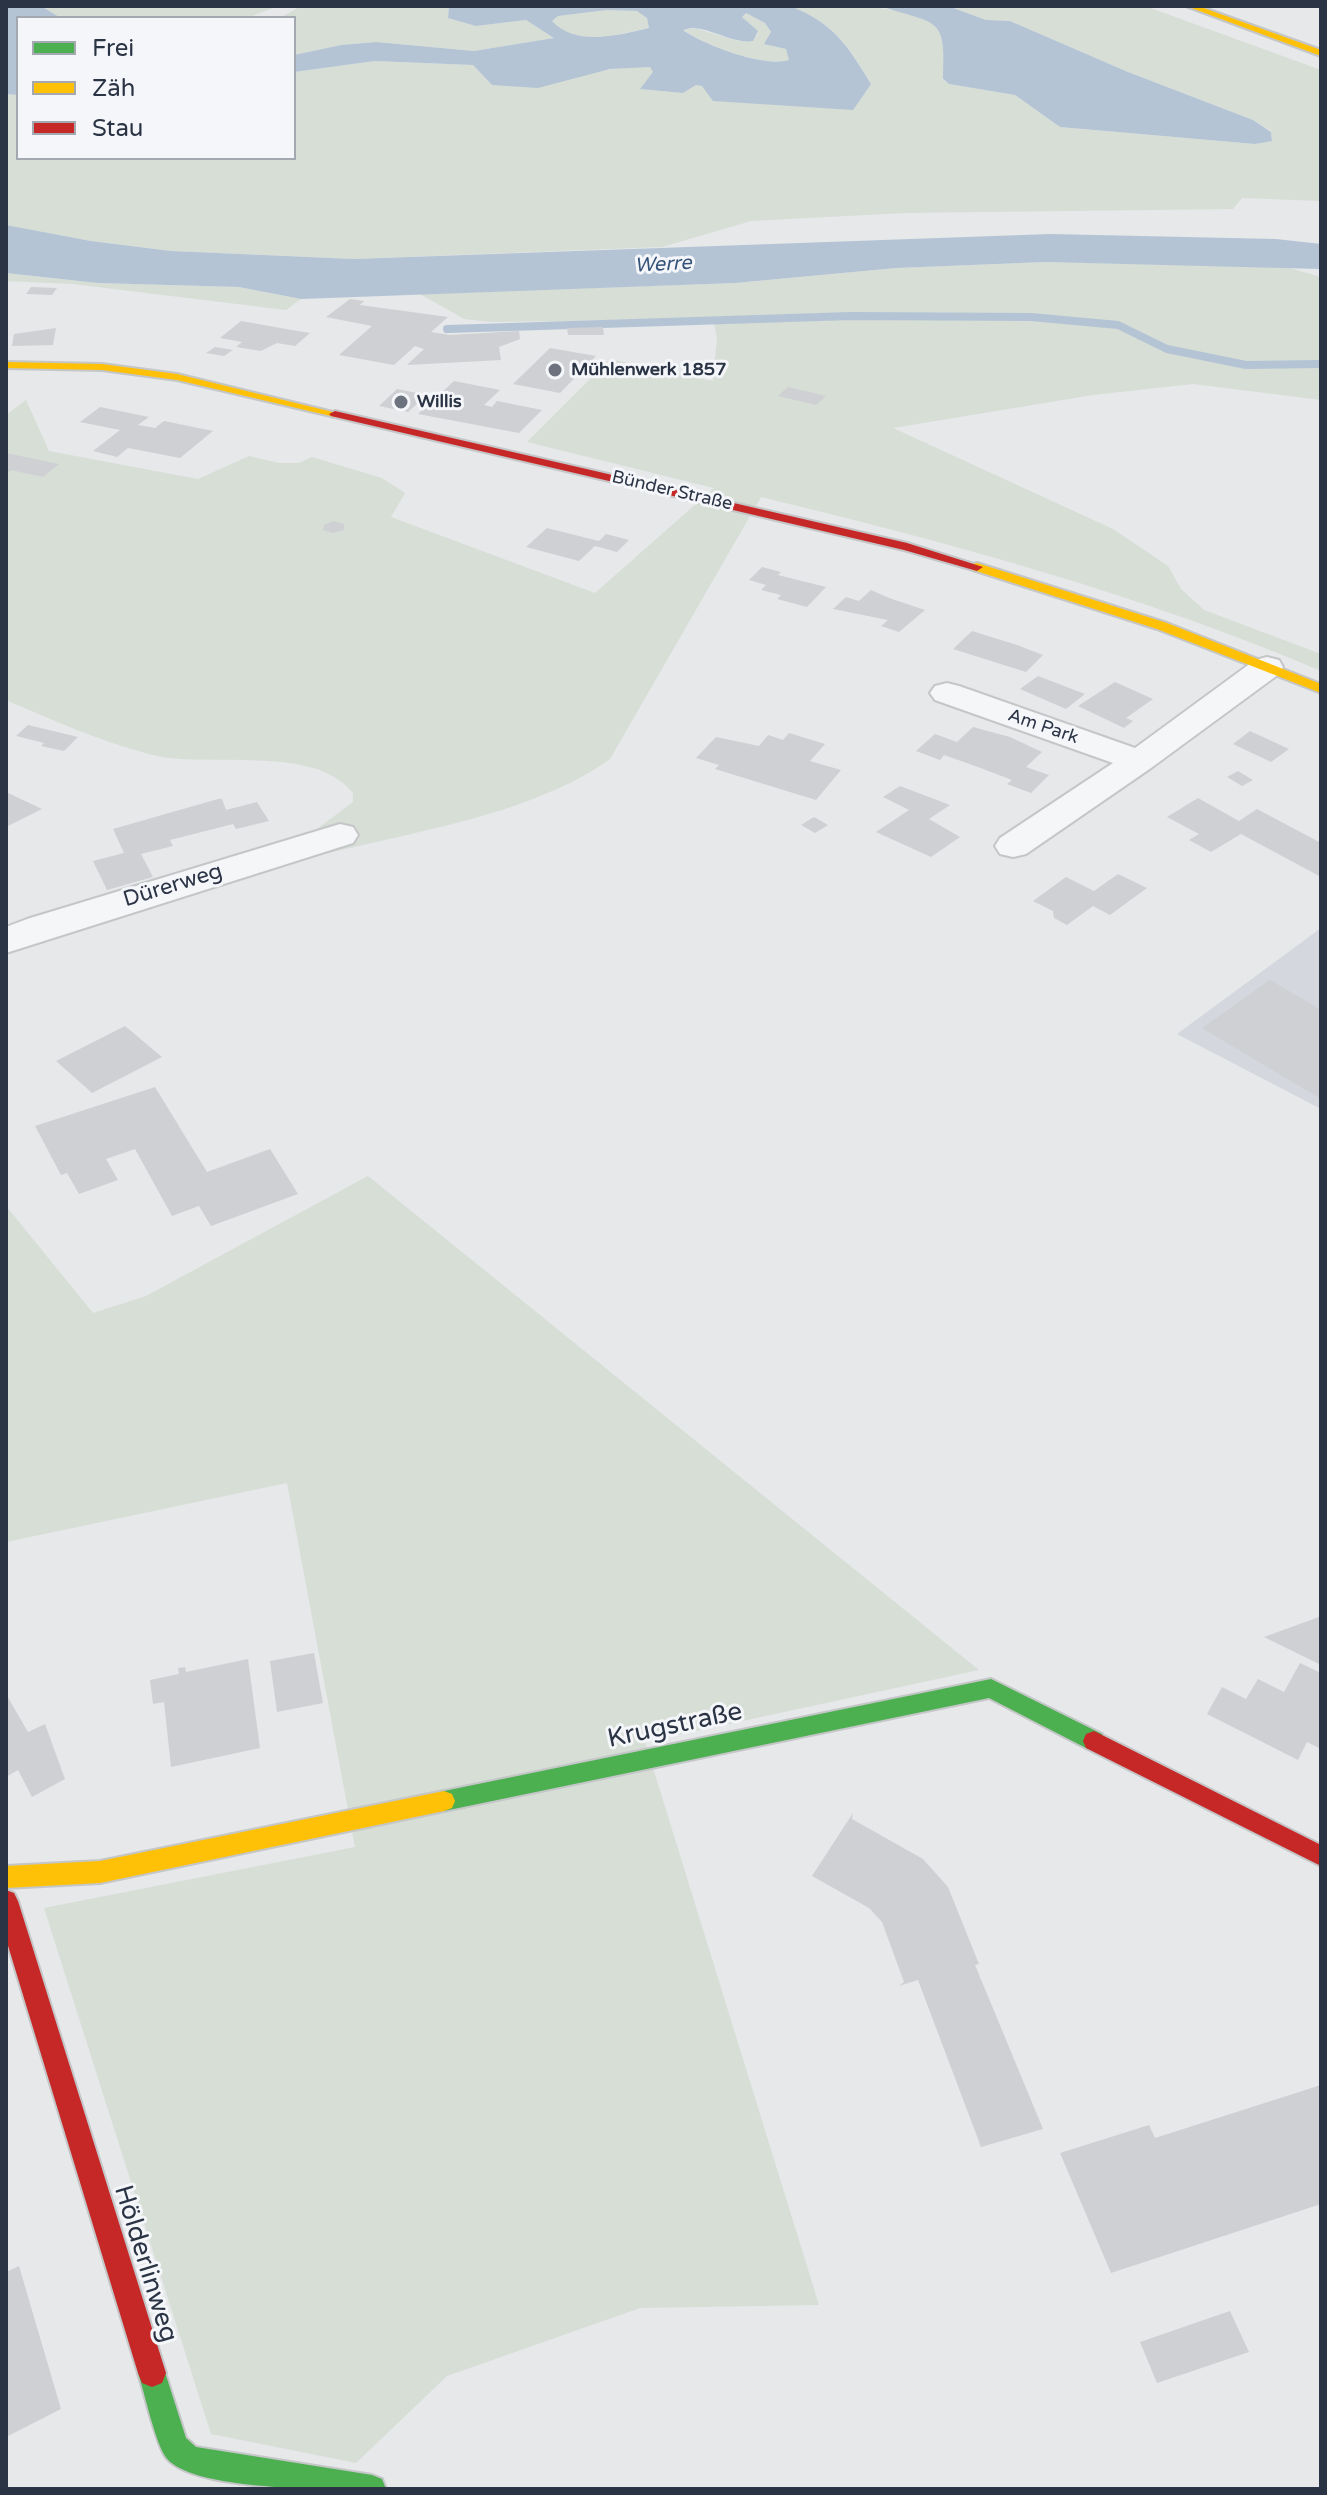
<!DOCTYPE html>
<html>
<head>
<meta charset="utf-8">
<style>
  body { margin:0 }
  #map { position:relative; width:1327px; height:2495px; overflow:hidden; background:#e6e8ea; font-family:"Varela Round",sans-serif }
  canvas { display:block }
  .frame { position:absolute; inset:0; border:8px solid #2b3445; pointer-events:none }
  .legend { position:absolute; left:16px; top:16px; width:280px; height:144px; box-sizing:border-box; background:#f4f6f9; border:2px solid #a4a8b1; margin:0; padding:10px 14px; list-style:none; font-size:24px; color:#2b3445 }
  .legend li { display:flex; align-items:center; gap:16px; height:40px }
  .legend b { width:40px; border:2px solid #a4a8b1 }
</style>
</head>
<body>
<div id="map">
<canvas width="1327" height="2495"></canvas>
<div class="frame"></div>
<ul class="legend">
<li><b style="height:10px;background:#4caf50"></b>Frei</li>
<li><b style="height:10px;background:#ffc107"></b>Zäh</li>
<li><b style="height:10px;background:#c62828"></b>Stau</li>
</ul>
</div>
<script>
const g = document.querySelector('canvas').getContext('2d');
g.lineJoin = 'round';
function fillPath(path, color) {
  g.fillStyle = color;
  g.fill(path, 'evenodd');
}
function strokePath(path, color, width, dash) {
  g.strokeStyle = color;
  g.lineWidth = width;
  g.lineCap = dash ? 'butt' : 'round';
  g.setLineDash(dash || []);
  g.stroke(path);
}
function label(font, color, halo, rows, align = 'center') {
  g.font = font + ' "Varela Round",sans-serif';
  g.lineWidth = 6;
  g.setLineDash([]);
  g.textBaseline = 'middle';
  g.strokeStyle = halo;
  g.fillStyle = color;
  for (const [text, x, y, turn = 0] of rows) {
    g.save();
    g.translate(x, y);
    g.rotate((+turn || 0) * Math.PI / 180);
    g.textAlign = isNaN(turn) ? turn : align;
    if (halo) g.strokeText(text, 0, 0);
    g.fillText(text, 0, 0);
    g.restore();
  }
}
const built = new Path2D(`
  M1321 928V1109L1177 1034Z`);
const green = new Path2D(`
  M41 6H278L247 18H61Z
  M301 6H449L448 18 477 26 526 20 555 38 474 51 376 42 341 45 294 55V18H280Z
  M790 6C822 6 930 0 944 36 948 47 944 67 943 80L949 84 1015 95 1060 127 1255 144 1272 140 1271 131 1253 120 1128 72 1010 21 986 20 948 6H1145L1321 70V201L1242 198 1233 209 904 213 751 221 662 247 354 259 171 251 91 241 6 225V94L18 95V158H294V72L375 61 473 65 492 85 630 67H650L654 72 640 89 683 93 696 85 871 84C848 45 834 23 790 6Z
  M607 10 638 11 647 18 649 28C617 34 577 48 552 21L558 16Z
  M746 13 765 23 771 32 765 44 786 49 790 60C766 68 702 45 683 29H698L738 41 758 35 740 14Z
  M1046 262 1286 267 1321 277V400L1193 384 1093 395 893 428 1113 529 1168 566 1181 589 1204 610 1321 654V671C1140 594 951 543 761 497L610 759C533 814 417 831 325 854L309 835 353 802V793C313 742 205 770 149 754 100 741 52 720 6 700V415L26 400 49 451 198 479 249 456 279 463H299L312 457 382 478 405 493 391 517 595 593 714 488 527 442 610 359 713 381 717 338 713 319 491 322 464 319 420 294 735 283 896 268Z
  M6 273 98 283 239 287 301 299 286 310 73 284 6 281Z
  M368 1176 979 1670 645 1742 819 2305 640 2308 447 2376 356 2463 211 2434 44 1908 355 1847 287 1483 6 1542V1206L93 1313 146 1296Z`);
const water = new Path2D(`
  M6 6H41L61 18H18V95L6 94Z
  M449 6H790C834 23 848 46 871 84L853 110 713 101 702 86 696 85 683 93 640 89 653 72 650 67 610 69 538 88 492 85 473 65 375 61 294 72V55L341 45 376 42 474 51 554 38 526 20 476 26 448 18ZM607 10 637 11 647 18 649 28C618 35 576 47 552 21L558 16ZM746 13 765 23 771 32 764 44 786 49 789 60C765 68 704 45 683 30 705 22 729 45 753 41L758 31 742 17Z
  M880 6H948L986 20 1010 21 1128 72 1253 120 1271 132 1272 141 1255 144 1060 127 1015 95 949 84 943 79C946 15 938 25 880 6Z
  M6 225 91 241 171 251 354 259 1050 234 1276 239 1321 244V269L1046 262 896 268 735 283 301 299 239 287 98 283 6 273Z`);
const stream = new Path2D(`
  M447 329 851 316 1031 317 1118 325 1167 349 1246 365 1321 364`);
const building = new Path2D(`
  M31 287 57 288 52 295 26 294Z
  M350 299 364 301 360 305 448 317 431 332 450 335 519 331 520 339 499 347 501 360 407 365 424 349 415 346 394 365 339 355 372 326 326 317Z
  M241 321 292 330 310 333 295 346 277 343 261 351 236 347 242 342 220 338Z
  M603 327 604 335H568L567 328Z
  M56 328 53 345 12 346 14 334Z
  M215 347 233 350 224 356 206 353Z
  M550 348 596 356 560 393 513 384Z
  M454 381 500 390 484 405 492 407 497 401 542 410 519 433 418 414Z
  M788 387 826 396 816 405 778 396Z
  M397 389 427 395 408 412 379 406Z
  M100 407 149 417 138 425 155 428 164 421 213 431 180 458 128 448 117 457 93 451 120 430 80 422Z
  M6 453 59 464 43 477 11 470 6 474Z
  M334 521 344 524V530L333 533 323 530 324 525Z
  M547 528 599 541 606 534 629 540 617 552 595 546 579 561 526 547Z
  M762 567 781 572 778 575 826 587 807 607 777 599 781 595 761 590 766 585 749 580Z
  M871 590 889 598 925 610 899 632 881 626 888 620 833 609 846 597 859 601Z
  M972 631 1017 645 1043 655 1026 672 953 649Z
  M1038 676 1085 694 1066 709 1020 689Z
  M1115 682 1153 699 1126 718 1133 721 1124 728 1078 706Z
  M28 725 78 737 64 751 41 746 44 743 16 736Z
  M973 727 1010 737 1042 752 1026 767 1049 775 1031 793 1007 784 1012 780 978 767 944 755 940 760 916 751 935 734 957 742Z
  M1250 731 1289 749 1271 762 1233 744Z
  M789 733 825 744 810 761 841 770 816 800 715 769 719 765 696 758 716 737 759 746 768 735 783 740Z
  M1238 771 1253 780 1242 786 1227 777Z
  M900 786 950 805 929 819 960 837 931 857 876 832 909 810 883 797Z
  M6 792 42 809 6 827Z
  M1198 798 1239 821 1257 809 1321 843V877L1241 834 1211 852 1189 840 1199 834 1167 817Z
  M218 799H222L226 810 257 802 269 821 236 829 233 824 170 840 173 846 141 854 153 877 107 890 93 861 124 853 113 829Z
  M814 817 828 825 815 833 801 825Z
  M1118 874 1147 888 1110 915 1093 906 1067 925 1054 918 1053 911 1033 901 1066 877 1094 891Z
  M1270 980 1321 1010V1099L1202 1028Z
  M125 1026 162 1057 92 1093 56 1061Z
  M155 1087 207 1172 270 1149 298 1194 211 1226 199 1206 172 1216 135 1149 106 1159 118 1180 79 1194 67 1173 61 1175 35 1126Z
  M1319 1617 1321 1665 1264 1637Z
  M314 1653 323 1703 277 1712 270 1661Z
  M248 1659 260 1748 171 1767 164 1702 153 1704 150 1680 179 1674 178 1668 185 1667 186 1672Z
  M1300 1663 1321 1673V1749L1307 1742 1298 1760 1207 1714 1222 1687 1246 1699 1258 1679 1284 1692Z
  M6 1694 28 1732 45 1724 65 1779 32 1797 18 1770 6 1777Z
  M853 1813 852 1819 923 1859 948 1887 979 1964 975 1965 1043 2129 981 2147 918 1980 899 1986 904 1982 882 1922 869 1908 812 1876Z
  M1321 2085V2204L1111 2273 1060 2153 1149 2125 1155 2138Z
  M19 2266 61 2409 6 2437V2272Z
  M1230 2311 1249 2352 1157 2383 1140 2342Z`);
const street = new Path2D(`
  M1267 657 1279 660 1283 667 1279 674 1151 768 1026 854 1013 857 1000 854 995 846 1000 838 1113 763 935 700 930 693 935 686 947 683 959 686 1135 748 1255 660Z
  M340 824 353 827 358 835 353 843 6 953V927L27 919Z`);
const fast = new Path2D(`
  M991 1679 1102 1734 1105 1741 1102 1748 1094 1751 1086 1748 989 1698 444 1811 436 1808 433 1801 436 1794 444 1791Z
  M152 2359 162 2363 186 2438 196 2447 372 2475 382 2479 386 2489C342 2489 189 2493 165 2456 154 2438 145 2394 138 2373L142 2363Z`);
const slow = new Path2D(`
  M1186 6H1198L1321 50V56Z
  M6 362 102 364 177 374 341 414 335 417 177 380 102 370 6 368Z
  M977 563 1167 623 1321 684V693L1157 629 973 570V564Z
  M444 1791 452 1794 455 1801 452 1808 444 1811 100 1883 6 1888V1866L100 1861Z`);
const jam = new Path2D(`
  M335 411 907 543 983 567 977 571 904 550 331 416 329 414Z
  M1094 1731 1321 1845V1866L1086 1748 1083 1741 1086 1734Z
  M6 1890 14 1893 18 1901 166 2373 162 2383 152 2387 142 2383 138 2373 6 1939Z`);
const markers = [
  [555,370,8,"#6c737f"],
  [401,402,8,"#6c737f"]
];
const farPoinames = [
  ["Mühlenwerk 1857",571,370],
  ["Willis",417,402]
];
const farStreetnames = [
  ["Bünder Straße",672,491,13],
  ["Am Park",1043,727,19]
];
const farWaternames = [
  ["Werre",663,265,-3]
];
const streetNames = [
  ["Dürerweg",173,886,-17]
];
const nearStreetnames = [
  ["Krugstraße",675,1726,-12],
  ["Hölderlinweg",145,2264,73]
];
fillPath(built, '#d4d7dd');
fillPath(green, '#d6ded6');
fillPath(water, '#b4c4d5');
strokePath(stream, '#b4c4d5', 8);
fillPath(building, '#ced0d3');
strokePath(street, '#c4c6c8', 4);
strokePath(fast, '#c4c6c8', 4);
strokePath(slow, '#c4c6c8', 4);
strokePath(jam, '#c4c6c8', 4);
fillPath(street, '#f5f6f7');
fillPath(fast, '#4caf50');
fillPath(slow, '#ffc107');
fillPath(jam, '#c62828');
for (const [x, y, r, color] of markers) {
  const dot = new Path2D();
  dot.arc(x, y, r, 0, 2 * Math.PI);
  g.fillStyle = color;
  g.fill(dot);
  strokePath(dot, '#f4f6f9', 3);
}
label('bold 18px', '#2b3445', '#f4f6f9', farPoinames, 'left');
label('18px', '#2b3445', '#f4f6f9', farStreetnames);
label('italic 20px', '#34527a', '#f4f6f9', farWaternames);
label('22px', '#2b3445', '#f4f6f9', streetNames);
label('26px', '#2b3445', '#f4f6f9', nearStreetnames);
</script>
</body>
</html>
